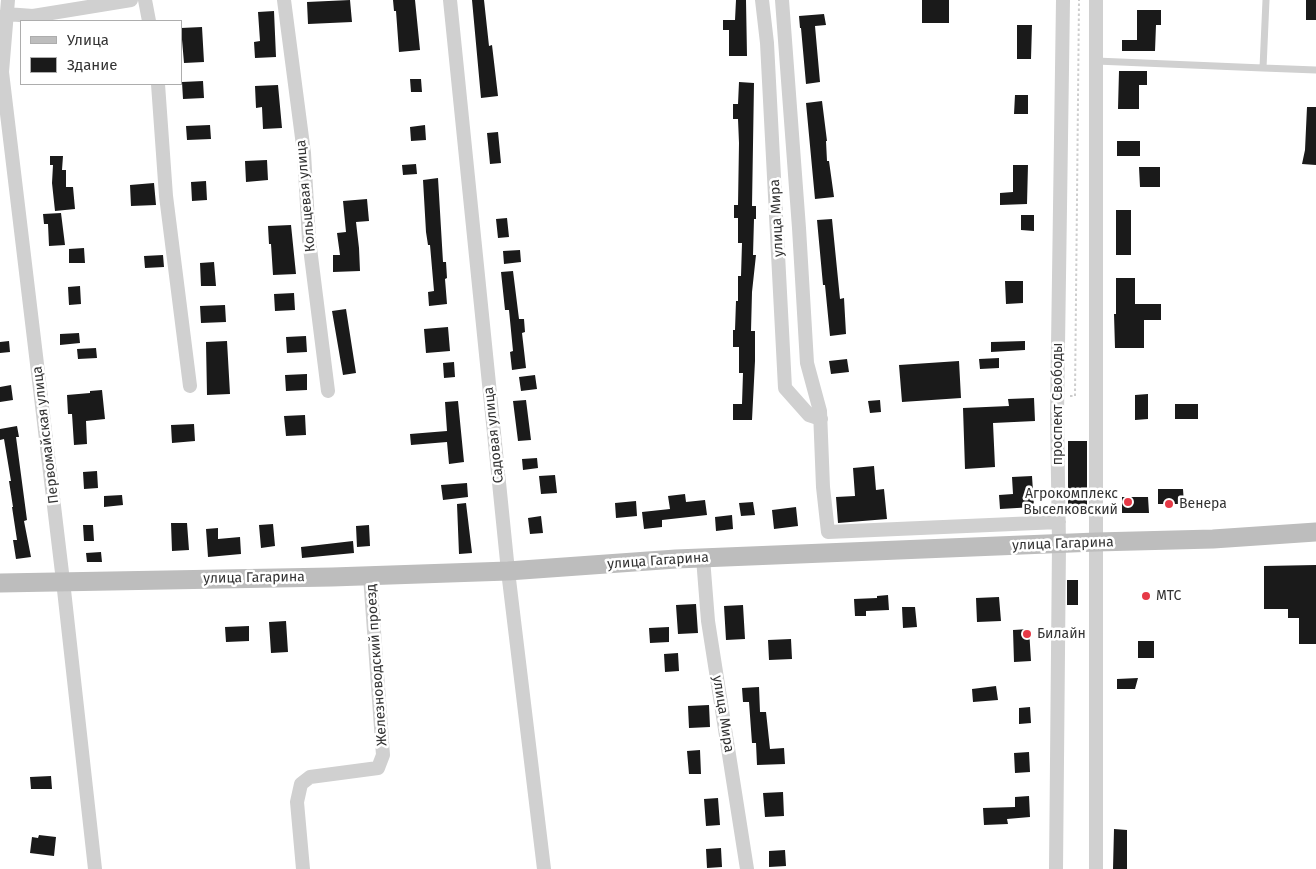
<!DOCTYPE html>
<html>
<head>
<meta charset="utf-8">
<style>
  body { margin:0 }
  #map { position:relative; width:1316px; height:869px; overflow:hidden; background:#fff; font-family:"Fira Sans",sans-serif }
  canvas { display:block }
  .legend { position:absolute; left:20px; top:20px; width:162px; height:65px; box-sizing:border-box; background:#fff; border:1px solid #adadad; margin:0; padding:6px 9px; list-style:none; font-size:15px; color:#333 }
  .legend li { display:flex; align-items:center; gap:10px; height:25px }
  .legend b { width:25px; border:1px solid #adadad }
</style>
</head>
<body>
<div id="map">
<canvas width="1316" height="869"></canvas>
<ul class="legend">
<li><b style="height:6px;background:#bdbdbd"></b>Улица</li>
<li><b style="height:14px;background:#1a1a1a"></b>Здание</li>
</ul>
</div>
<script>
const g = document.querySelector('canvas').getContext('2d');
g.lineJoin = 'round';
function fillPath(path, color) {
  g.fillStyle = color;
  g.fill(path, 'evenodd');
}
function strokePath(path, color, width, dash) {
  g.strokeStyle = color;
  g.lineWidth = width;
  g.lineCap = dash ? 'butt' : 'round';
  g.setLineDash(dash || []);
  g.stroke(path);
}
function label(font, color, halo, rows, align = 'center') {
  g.font = font + ' "Fira Sans",sans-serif';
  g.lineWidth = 5;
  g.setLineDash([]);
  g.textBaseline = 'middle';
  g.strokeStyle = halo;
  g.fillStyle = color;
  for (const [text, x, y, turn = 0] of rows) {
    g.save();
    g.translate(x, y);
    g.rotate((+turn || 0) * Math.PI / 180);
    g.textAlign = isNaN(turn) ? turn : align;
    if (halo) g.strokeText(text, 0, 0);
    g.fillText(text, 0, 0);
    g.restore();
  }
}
const building = new Path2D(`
  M350 0 352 22 308 24 307 2Z
  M393 0H415L420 50 399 52 396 11H394Z
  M472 0H484L489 46 492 45 498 96 481 98Z
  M736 0H746L747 56H729V30H723V20H735Z
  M922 0H949V23H922Z
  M1306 0H1316V20H1306Z
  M1137 10H1161V25H1156L1155 51H1122V40H1137Z
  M274 11 276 57 255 58 254 42 260 41 258 12Z
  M824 14 826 25 815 26 820 82 806 84 801 28H800L799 16Z
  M1017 25H1032L1031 59H1017Z
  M202 27 204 62 184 63 181 28Z
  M1119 71H1147V85H1139V109H1118Z
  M410 79H421L422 92H411Z
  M203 81 204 98 183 99 182 82Z
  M739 82 754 83 752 206H756V219H754L753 255H756L752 292 751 331H755V361L752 420H733V404H742L743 373H739V347H733V330H735L736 301H738V276H741L742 243H738V218H734V205H738L739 143 738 119H733V104H738Z
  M278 85 282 128 263 129 262 107 256 108 255 86Z
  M1015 95H1028V114H1014Z
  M822 101 827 141H826L827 161H829L834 197 815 199 806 103Z
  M1307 107H1316V165L1302 164 1305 150Z
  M210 125 211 139 187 140 186 126Z
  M425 125 426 140 411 141 410 127Z
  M498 132 501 163 490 164 487 133Z
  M1117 141H1140V156H1117Z
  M50 156H63L62 170H66V187H73L75 209 55 211 52 183 53 165H50Z
  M267 160 268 180 246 182 245 161Z
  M416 164 417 174 403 175 402 165Z
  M1013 165H1028L1027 204 1000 205V193L1013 192Z
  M1139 167H1160V187H1140Z
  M438 178 443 262H446L447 278 445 279 447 304 429 306 428 292 434 291 430 245H428L426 232 423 180Z
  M206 181 207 200 192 201 191 182Z
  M154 183 156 205 131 206 130 185Z
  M367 199 369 221 356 222 359 248 360 271 333 272V255H340L337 233 346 232 343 201Z
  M1116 210H1131V255H1116Z
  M61 213 65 245 49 246 48 224H44L43 214Z
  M1021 215H1034V231L1021 230Z
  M507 218 509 237 498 238 496 219Z
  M832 219 840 299 844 298 846 334 830 336 825 285H823L817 220Z
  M291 225 296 274 273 275 271 244H269L268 226Z
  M84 248 85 263H69V249Z
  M520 250 521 262 504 264 503 251Z
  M163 255 164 267 145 268 144 256Z
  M214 262 216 286H201L200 263Z
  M513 271 519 319H524L525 332 522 333 526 368 512 370 510 352 513 351 509 310H505L501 272Z
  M1116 278H1135V304H1161V320H1144V348H1115L1114 314H1116Z
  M1005 281H1023V303L1006 304Z
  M80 286 81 304 69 305 68 287Z
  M294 293 295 310 275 311 274 294Z
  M225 305 226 322 201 323 200 306Z
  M346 309 356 373 343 375 332 311Z
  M448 327 450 351 426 353 424 329Z
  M79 333 80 343 60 345V334Z
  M306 336 307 352 287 353 286 337Z
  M9 341 10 352 0 353V342Z
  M227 341 230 394 207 395 206 342Z
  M1025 341V350L991 352V342Z
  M96 348 97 358 78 359 77 349Z
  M999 358V368L980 369 979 359Z
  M847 359 849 372 831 374 829 361Z
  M959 361 961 398 902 402 899 365Z
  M454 362 455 377 444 378 443 363Z
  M307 374V390L286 391 285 375Z
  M535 375 537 389 521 391 519 377Z
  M11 385 13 400 0 402V387Z
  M102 390 105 419 86 421 87 444 74 445 72 414H68L67 395 90 393V391Z
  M1148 394V419L1135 420V395Z
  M1034 398 1035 421 993 423 995 467 965 469 963 408 1009 406 1008 399Z
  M526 400 531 440 518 441 513 401Z
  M880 400 881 412 870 413 868 401Z
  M458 401 464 462 449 464 447 442 411 445 410 434 447 431 445 402Z
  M1175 404H1198V419H1175Z
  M305 415 306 435 286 436 284 416Z
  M194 424 195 441 172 443 171 425Z
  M17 426 19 437H16L27 520 24 521 31 557 16 559 13 540H17L12 507H13L9 481H11L4 439 0 440V429Z
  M1068 441H1087V514L1068 513Z
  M537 458 538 468 523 470 522 459Z
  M874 466 876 490 884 489 887 519 838 523 836 497 855 496 853 468Z
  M97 471 98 488 84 489 83 472Z
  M555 475 557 493 541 494 539 476Z
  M1032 476 1034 507 1000 509 999 495 1013 494 1012 477Z
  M467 483 468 497 443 500 441 485Z
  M1158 489H1183L1184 504H1158Z
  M685 494 686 502 705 500 707 515 662 520V527L644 529 642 512 670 509 668 496Z
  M122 495 123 505 104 507V496Z
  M1122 497H1148L1149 513H1122Z
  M636 501 637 516 616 518 615 503Z
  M753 502 755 515 741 516 739 503Z
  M466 503 472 553 459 554 457 504Z
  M796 507 798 526 774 529 772 510Z
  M732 515 733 529 716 531 715 517Z
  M541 516 543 533 530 534 528 518Z
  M171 523H187L189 550 172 551Z
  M273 524 275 546 261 548 259 525Z
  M83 525H93L94 541H84Z
  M369 525 370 546 357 547 356 526Z
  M218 528V539L240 537 241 554 208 557 206 529Z
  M353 541 354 553 302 558 301 547Z
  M101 552 102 562H87L86 553Z
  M1316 565V644H1299V618H1288V609H1264V566Z
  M1067 580H1078V605H1067Z
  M888 595 889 610 866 611V616H855L854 599 877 598V596Z
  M999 597 1001 621 977 622 976 598Z
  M696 604 698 633 678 634 676 605Z
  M743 605 745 639 726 640 724 606Z
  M902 607H915L917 627 903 628Z
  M286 621 288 652 271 653 269 622Z
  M249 626V641L226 642 225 627Z
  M669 627V642L650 643 649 628Z
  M1029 629 1031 661 1014 662 1013 630Z
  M791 639 792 659 769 660 768 640Z
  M1138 641H1154V658H1138Z
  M678 653 679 671 665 672 664 654Z
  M1138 678 1135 689H1117V679Z
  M996 686 998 700 973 702 972 689Z
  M759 687 760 712H766L770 749 784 748 785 764 757 765 756 743H752L749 702H743L742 688Z
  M709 705 710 727 689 728 688 706Z
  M1030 707 1031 723 1019 724V708Z
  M700 750 701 774H689L687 751Z
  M1029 752 1030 772 1015 773 1014 753Z
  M51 776 52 789H31L30 777Z
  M783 792 784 816 765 817 763 793Z
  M1029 796 1030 817 1007 819 1008 824 984 825 983 808 1015 807V797Z
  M718 798 720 825 706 826 704 799Z
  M1114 829 1127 830V869H1113Z
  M39 835 56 837 54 856 30 853 32 837 38 838Z
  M721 848 722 867 707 868 706 849Z
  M785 850 786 866 769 867V851Z`);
const path = new Path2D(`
  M1070 396H1075L1079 0`);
const service = new Path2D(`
  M1096 61 1263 68 1266 0
  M1263 68 1316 70`);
const minor = new Path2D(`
  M8 0 2 72 63 581 95 869
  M145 0 149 21
  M284 0 304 153 309 240 328 391
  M450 0 508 571 544 869
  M762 0 767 43 785 388 809 415 821 419
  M782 0 799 228 807 363 820 411 823 487 828 532 1059 522
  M1096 0V869
  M6 14 33 16 131 0
  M158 84 166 196 190 386
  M703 558 708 621 747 869
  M303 869 297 802 301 784 310 777 378 768 383 755 370 576
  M1056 869 1059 544 1057 415 1063 0`);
const secondary = new Path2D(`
  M0 583 332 577 508 571 676 559 1096 542 1213 539 1316 532`);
const markers = [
  [1128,502,5,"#e63946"],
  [1169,504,5,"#e63946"],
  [1146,596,5,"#e63946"],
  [1027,634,5,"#e63946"]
];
const streetNames = [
  ["Кольцевая улица",306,196,-95],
  ["улица Мира",777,218,-93],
  ["проспект Свободы",1058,404,-90],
  ["Первомайская улица",46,435,-97],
  ["Садовая улица",494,435,-96],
  ["улица Гагарина",1063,544,-2],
  ["улица Гагарина",658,561,-4],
  ["улица Гагарина",254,578,-1],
  ["Железноводский проезд",377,665,-94],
  ["улица Мира",723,714,81]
];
const poiNames = [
  ["Агрокомплекс",1118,494,"right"],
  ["Выселковский",1118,510,"right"],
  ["Венера",1179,504],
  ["МТС",1156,596],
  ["Билайн",1037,634]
];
fillPath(building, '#1a1a1a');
strokePath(path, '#cdcdcd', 2, [2.5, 2.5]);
strokePath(service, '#d0d0d0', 7);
strokePath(minor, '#d0d0d0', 14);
strokePath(secondary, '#bdbdbd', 19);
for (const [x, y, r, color] of markers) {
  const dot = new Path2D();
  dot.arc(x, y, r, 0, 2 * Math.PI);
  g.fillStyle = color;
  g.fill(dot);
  strokePath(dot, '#fff', 2);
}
label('14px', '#333', '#fff', streetNames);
label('14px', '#333', '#fff', poiNames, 'left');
</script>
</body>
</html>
